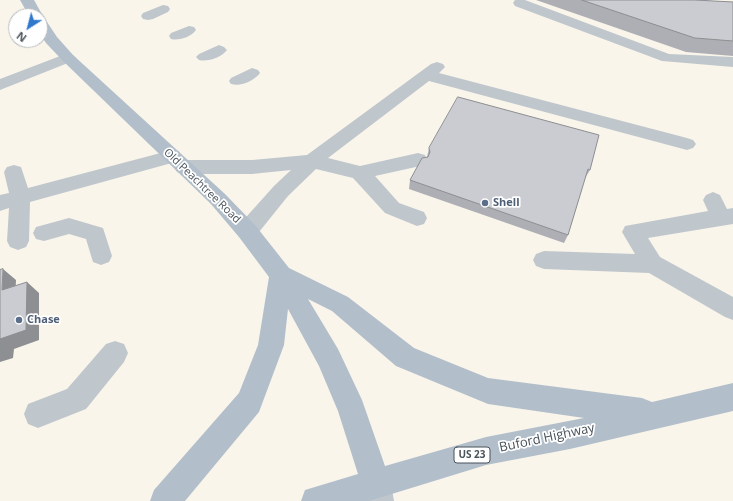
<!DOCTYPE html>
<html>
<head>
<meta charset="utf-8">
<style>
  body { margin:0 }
  #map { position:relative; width:733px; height:501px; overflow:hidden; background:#f1efef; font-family:"Open Sans",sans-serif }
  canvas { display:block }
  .north { position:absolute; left:8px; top:8px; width:40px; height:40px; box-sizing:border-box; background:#fff; border:1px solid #b6babd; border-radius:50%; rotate:216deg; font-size:11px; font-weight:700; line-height:16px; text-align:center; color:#49535a }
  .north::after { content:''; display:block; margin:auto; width:14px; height:18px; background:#2f78cc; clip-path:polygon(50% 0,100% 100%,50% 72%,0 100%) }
</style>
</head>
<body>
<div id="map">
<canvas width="733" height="501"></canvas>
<div class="north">N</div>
</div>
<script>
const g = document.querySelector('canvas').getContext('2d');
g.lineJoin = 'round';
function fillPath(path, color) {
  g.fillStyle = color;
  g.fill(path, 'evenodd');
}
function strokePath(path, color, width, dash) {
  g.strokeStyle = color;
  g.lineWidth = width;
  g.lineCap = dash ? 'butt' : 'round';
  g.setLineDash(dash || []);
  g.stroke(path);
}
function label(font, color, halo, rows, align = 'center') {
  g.font = font + ' "Open Sans",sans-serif';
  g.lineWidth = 3.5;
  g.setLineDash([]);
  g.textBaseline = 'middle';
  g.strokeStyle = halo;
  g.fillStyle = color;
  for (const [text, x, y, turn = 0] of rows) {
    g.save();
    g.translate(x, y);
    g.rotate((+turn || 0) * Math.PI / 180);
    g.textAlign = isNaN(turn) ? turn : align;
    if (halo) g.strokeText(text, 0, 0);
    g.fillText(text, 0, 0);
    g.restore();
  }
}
const commercial = new Path2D(`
  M0 0H733V501H0ZM16 16H40V40H16Z`);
const minor = new Path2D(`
  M515 0H525L669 54 733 57V67L662 61 515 6 513 3Z
  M163 5 168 6 170 9 168 12 153 19 148 20 143 19 141 16 143 13Z
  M189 26 194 27 196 30C191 37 179 41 171 39L169 36 171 33Z
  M219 45 224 47 227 50C221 58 207 62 199 60L196 57 199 54Z
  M68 53 73 55 76 58 73 61 0 90V79Z
  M437 62 443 64 445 67 439 73 687 138 693 140 696 144 693 148 687 150 429 81 328 158 360 166 418 153 425 155 427 160 425 165 375 176 399 203 424 212 427 218 424 224 417 226 385 213 353 178 316 169 288 196 255 237 247 239 239 237 236 231 239 225 274 186 291 170 252 174H184L177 172 174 167 177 162 184 160H252L307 155 431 64Z
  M252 68 258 70 260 73C254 81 241 87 231 84L229 81 231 78Z
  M172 150 179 151 181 156 179 161 30 202 29 241 26 247 18 250 10 247 7 241 9 208 0 211V195L9 193 4 172 7 167 14 165 21 167 28 188Z
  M713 192 720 195 727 209 733 208V224L648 238 660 257 733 297V320L725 317 649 273 544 269 536 266 533 260 536 254 544 251 635 254 622 232 625 226 708 211 703 200 706 195Z
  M69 218 103 228 112 256 109 262 101 265 93 262 86 239 69 234 44 241 36 239 33 233 36 227Z
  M115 341 124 344 128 353 124 362 86 409 38 428 28 424 24 414 28 404 67 389 106 344Z
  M376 469 387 473 391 484 394 501H364L361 484 365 473Z`);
const major = new Path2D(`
  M20 0H34L43 16 41 18 45 19 57 37 73 55 225 194 255 225 289 268 348 297 414 348 488 378 642 398 652 402 733 383V411L570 449 486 465 369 501H301L305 490 358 474 338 411 319 366 288 309 284 345 259 412 185 501H150L154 490 239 393 258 345 269 277 239 237 211 204 63 61 46 43 40 34V16H29ZM308 299 332 311 396 366 488 404 584 418 486 437 385 466 362 400 338 349Z`);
const wall = new Path2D(`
  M536 0H695L733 2V56L686 52Z
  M429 148 590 170 585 178 568 235 564 243 409 189 410 180 427 157Z`);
const shadedWall = new Path2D(`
  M3 269 16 280 15 300 2 290Z
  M27 282 39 293V340L14 349 13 358 0 362V339Z`);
const building = new Path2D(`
  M582 0H695L733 2V41L695 38Z
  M458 97 599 135 590 170 588 169 568 235 410 180 422 158 428 157 430 152 429 148Z
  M3 269 2 290 27 282 26 330 0 339V270Z`);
const markers = [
  [485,203,4,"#5c6f8a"],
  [19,320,4,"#5c6f8a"]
];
const shields = [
  [472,455,36]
];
const shieldNames = [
  ["US 23",472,455]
];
const streetNames = [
  ["Old Peachtree Road",202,186,44]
];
const serviceNames = [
  ["Shell",493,203],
  ["Chase",27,320]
];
const nearStreetnames = [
  ["Buford Highway",547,438,-12]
];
fillPath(commercial, '#faf5eb');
fillPath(minor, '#bfc7cc');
fillPath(major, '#b2bfcb');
fillPath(wall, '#aeafb4');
fillPath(shadedWall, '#8d8f92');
fillPath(building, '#caccd1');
strokePath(building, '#8d8f92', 1);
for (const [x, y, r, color] of markers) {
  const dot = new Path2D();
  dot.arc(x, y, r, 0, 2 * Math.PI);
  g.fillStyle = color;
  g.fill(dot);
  strokePath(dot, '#fff', 1.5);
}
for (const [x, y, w] of shields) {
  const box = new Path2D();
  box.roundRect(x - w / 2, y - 8, w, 16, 3);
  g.fillStyle = '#fff';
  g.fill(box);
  strokePath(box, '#49535a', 1);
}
label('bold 10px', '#49535a', null, shieldNames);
label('11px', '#49535a', '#fff', streetNames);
label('bold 11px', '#4e5e75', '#fff', serviceNames, 'left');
label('13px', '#49535a', '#fff', nearStreetnames);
</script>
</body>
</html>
